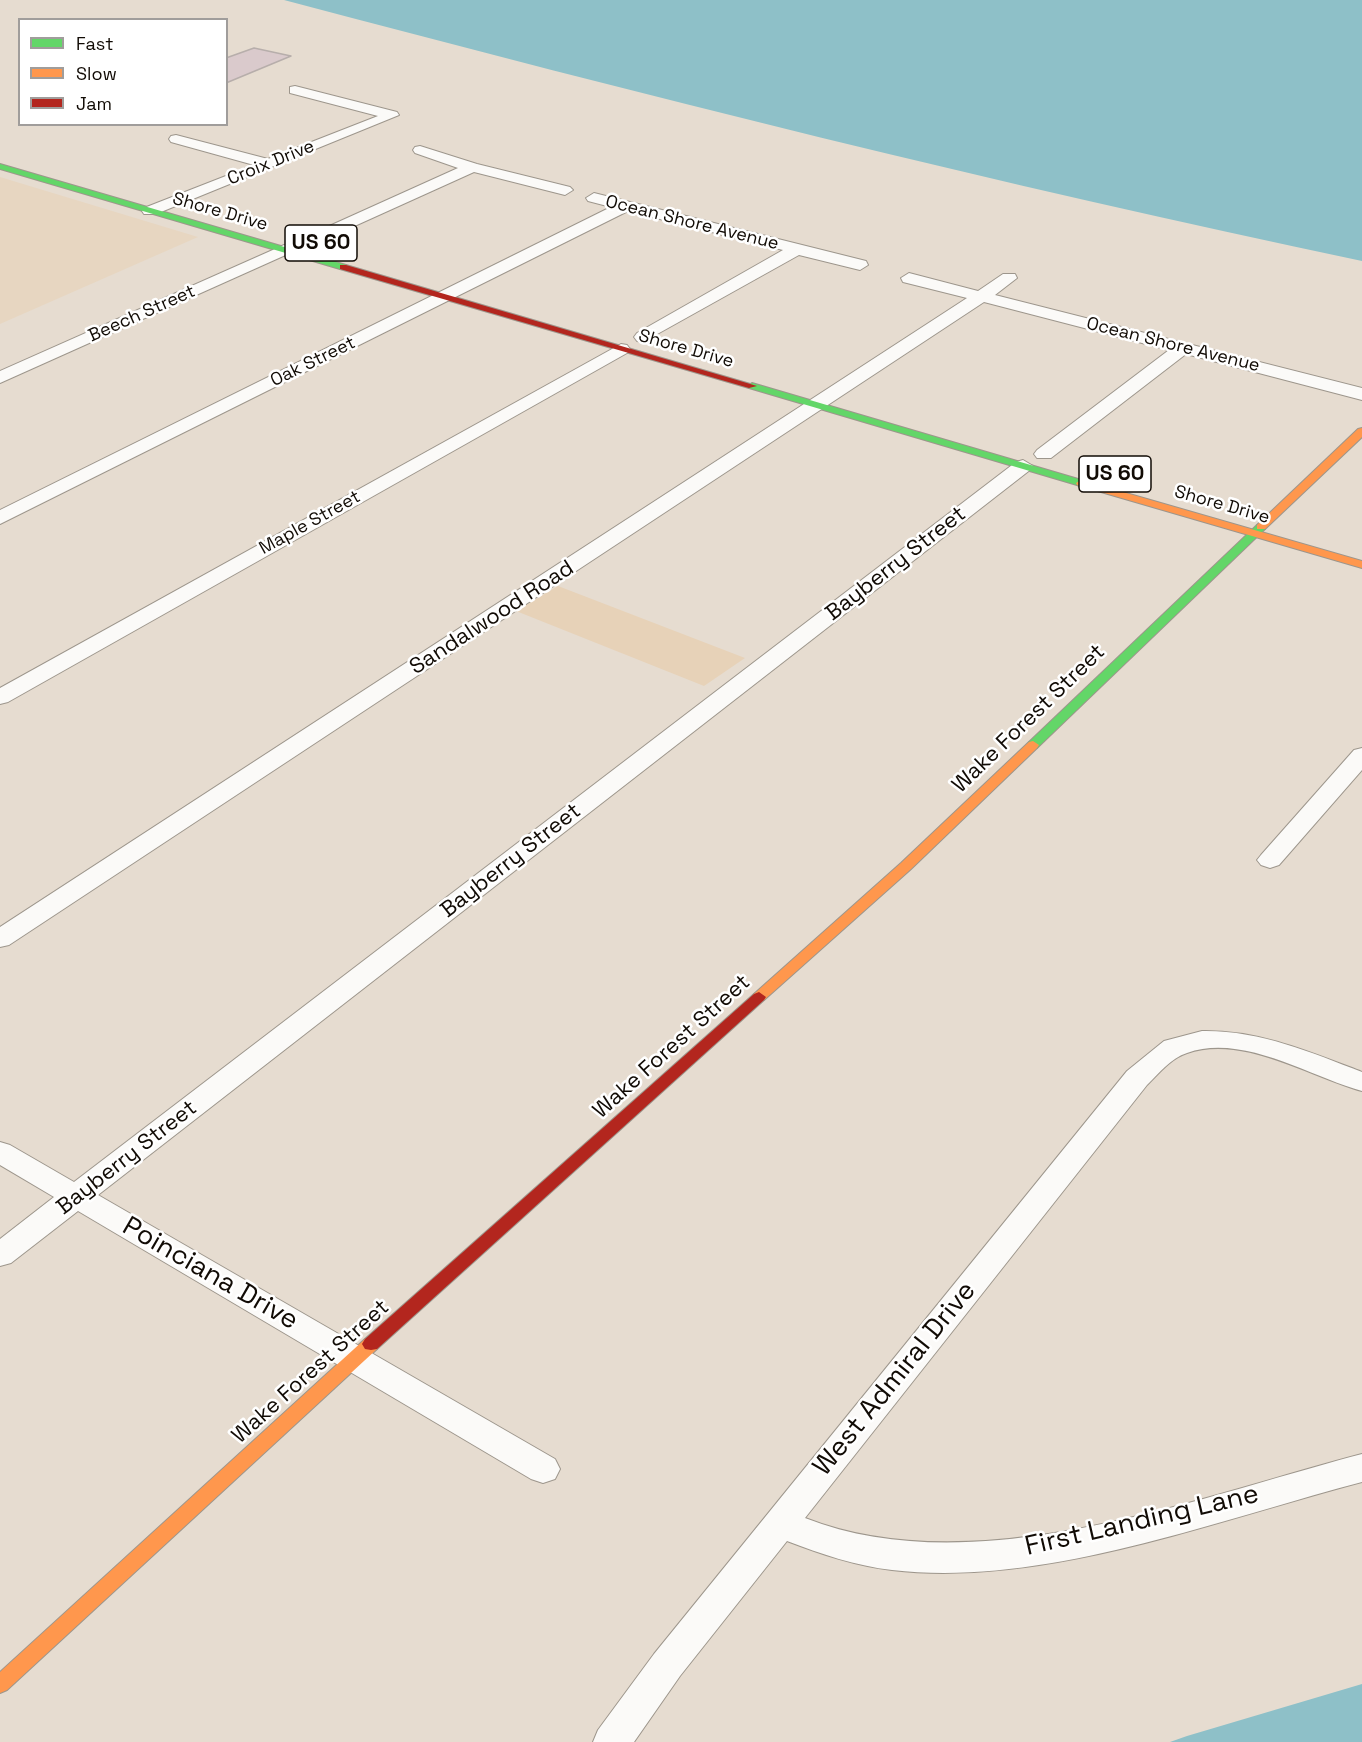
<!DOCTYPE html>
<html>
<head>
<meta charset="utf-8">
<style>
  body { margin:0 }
  #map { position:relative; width:1362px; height:1742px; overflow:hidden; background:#e6dcd0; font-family:"Space Grotesk",sans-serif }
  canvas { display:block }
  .legend { position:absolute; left:18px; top:18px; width:210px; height:108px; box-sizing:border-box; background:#fff; border:2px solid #a09d9b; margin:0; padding:8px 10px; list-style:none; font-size:18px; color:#110b05 }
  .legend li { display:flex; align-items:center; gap:12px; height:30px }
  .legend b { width:30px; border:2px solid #a09d9b }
</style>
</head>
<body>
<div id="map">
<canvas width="1362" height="1742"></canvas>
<ul class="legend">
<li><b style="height:8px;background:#63d668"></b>Fast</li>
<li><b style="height:8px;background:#ff974d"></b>Slow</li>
<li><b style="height:8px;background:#b3261e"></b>Jam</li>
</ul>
</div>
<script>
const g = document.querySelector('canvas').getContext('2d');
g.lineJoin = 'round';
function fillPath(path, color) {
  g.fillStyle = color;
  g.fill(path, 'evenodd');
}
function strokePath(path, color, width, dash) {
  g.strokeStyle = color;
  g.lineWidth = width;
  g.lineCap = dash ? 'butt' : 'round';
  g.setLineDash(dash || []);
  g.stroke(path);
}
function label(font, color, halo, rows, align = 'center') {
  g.font = font + ' "Space Grotesk",sans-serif';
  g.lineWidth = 5;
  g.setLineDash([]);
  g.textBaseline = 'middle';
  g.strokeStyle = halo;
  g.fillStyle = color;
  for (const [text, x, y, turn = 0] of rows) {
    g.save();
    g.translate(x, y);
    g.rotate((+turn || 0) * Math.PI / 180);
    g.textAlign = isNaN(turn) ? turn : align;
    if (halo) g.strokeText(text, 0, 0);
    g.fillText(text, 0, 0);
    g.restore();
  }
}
const built = new Path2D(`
  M0 177 198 237 0 324Z`);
const green = new Path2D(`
  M558 586 745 658 704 686 516 611Z`);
const water = new Path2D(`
  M284 0H1362V261C1000 185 642 95 284 0Z
  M1362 1684V1742H1170L1187 1736Z`);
const building = new Path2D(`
  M254 48 291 56 226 83V58Z`);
const street = new Path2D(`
  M295 86 397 112 399 115 156 214H144L142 211 144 208 254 165 171 142 169 139 171 136 176 135 268 159 378 116 290 93V87Z
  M420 146 477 164 570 187 573 190 565 195 474 172 317 243H305L303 240 305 237 458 168 415 153 413 150 415 147Z
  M594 193 866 261 868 265 860 270 799 255 643 342 637 341 634 337 637 333 783 250 628 211 0 524V510L611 207 588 201 586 198Z
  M284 245 290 247 292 250 290 253 0 383V371Z
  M909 273 978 291 1003 274H1015L1017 278 995 295 1362 388V400L1186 354 1051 458H1037L1034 454 1037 450 1169 350 984 302 9 945 0 947V927L967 298 903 282 901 278Z
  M621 344 627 345 630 349 627 353 8 702 0 704V688Z
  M1023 460 1033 466 1030 470 98 1195 555 1459 560 1469 555 1479 543 1483 531 1479 78 1211 11 1263 0 1266V1239L54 1197 0 1165V1142L10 1145 74 1182 1016 462Z
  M1362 748V770L1279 865 1270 868 1261 865 1257 860 1261 855 1354 750Z
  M1202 1031C1259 1030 1310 1052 1362 1072V1091C1310 1077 1243 1033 1187 1053 1171 1058 1159 1073 1147 1085L805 1518C975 1585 1194 1498 1362 1454V1482C1217 1520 1042 1588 892 1570 856 1566 821 1554 787 1541L680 1676 634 1742H593L598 1730 654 1654 1127 1071 1164 1041Z`);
const fast = new Path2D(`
  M0 164 346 265 347 267 340 269 0 169Z
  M752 383 1085 481 1086 483 1081 486 1077 485 749 388 747 386Z
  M1261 524 1265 525V529L1037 748H1029L1027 745 1029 742 1257 525Z`);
const slow = new Path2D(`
  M1362 428V437L1265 529H1257V525L1358 429Z
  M1081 480 1362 561V568L1077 485 1076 483Z
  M1033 741 1039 745 1037 748 911 869 764 1000H754L752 997 754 994 901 863 1029 742Z
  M371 1338 377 1339 380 1344 377 1349 7 1690 0 1693V1672L365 1339Z`);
const jam = new Path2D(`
  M340 265H346L757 386 749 388 340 269Z
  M759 992 766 997 764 1000 377 1349 371 1350 365 1349 362 1344 365 1339 754 994Z`);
const farStreetnames = [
  ["Croix Drive",271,163,-22],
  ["Shore Drive",220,212,16],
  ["Ocean Shore Avenue",692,223,14],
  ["Beech Street",142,314,-24],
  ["Ocean Shore Avenue",1173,345,14],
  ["Shore Drive",686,349,16],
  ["Oak Street",313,362,-26],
  ["Shore Drive",1222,505,16],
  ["Maple Street",310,523,-29]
];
const shields = [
  [321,243,72],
  [1115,474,72]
];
const shieldNames = [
  ["US 60",321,243],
  ["US 60",1115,474]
];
const streetNames = [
  ["Bayberry Street",896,564,-38],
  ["Sandalwood Road",492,618,-33],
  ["Wake Forest Street",1029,719,-44],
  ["Bayberry Street",511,861,-38],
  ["Wake Forest Street",672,1047,-42],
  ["Bayberry Street",127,1158,-38],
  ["Wake Forest Street",311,1372,-42]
];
const nearStreetnames = [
  ["Poinciana Drive",210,1274,30],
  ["West Admiral Drive",895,1379,-51],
  ["First Landing Lane",1142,1521,-13]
];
fillPath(built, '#e7d6c1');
fillPath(green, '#e7d2b8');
fillPath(water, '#8ec0c8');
fillPath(building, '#dacacc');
strokePath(building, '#b7aeab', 1.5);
strokePath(street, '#9d968c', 2);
strokePath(fast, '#9d968c', 2);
strokePath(slow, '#9d968c', 2);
strokePath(jam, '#9d968c', 2);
fillPath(street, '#fbfaf8');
fillPath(fast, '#63d668');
fillPath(slow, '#ff974d');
fillPath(jam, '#b3261e');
label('18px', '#110b05', '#fff', farStreetnames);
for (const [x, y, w] of shields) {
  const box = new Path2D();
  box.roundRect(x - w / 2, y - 18, w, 36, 4.5);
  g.fillStyle = '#fff';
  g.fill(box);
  strokePath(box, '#110b05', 1.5);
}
label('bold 21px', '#110b05', null, shieldNames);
label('22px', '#110b05', '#fff', streetNames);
label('27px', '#110b05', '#fff', nearStreetnames);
</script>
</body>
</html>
